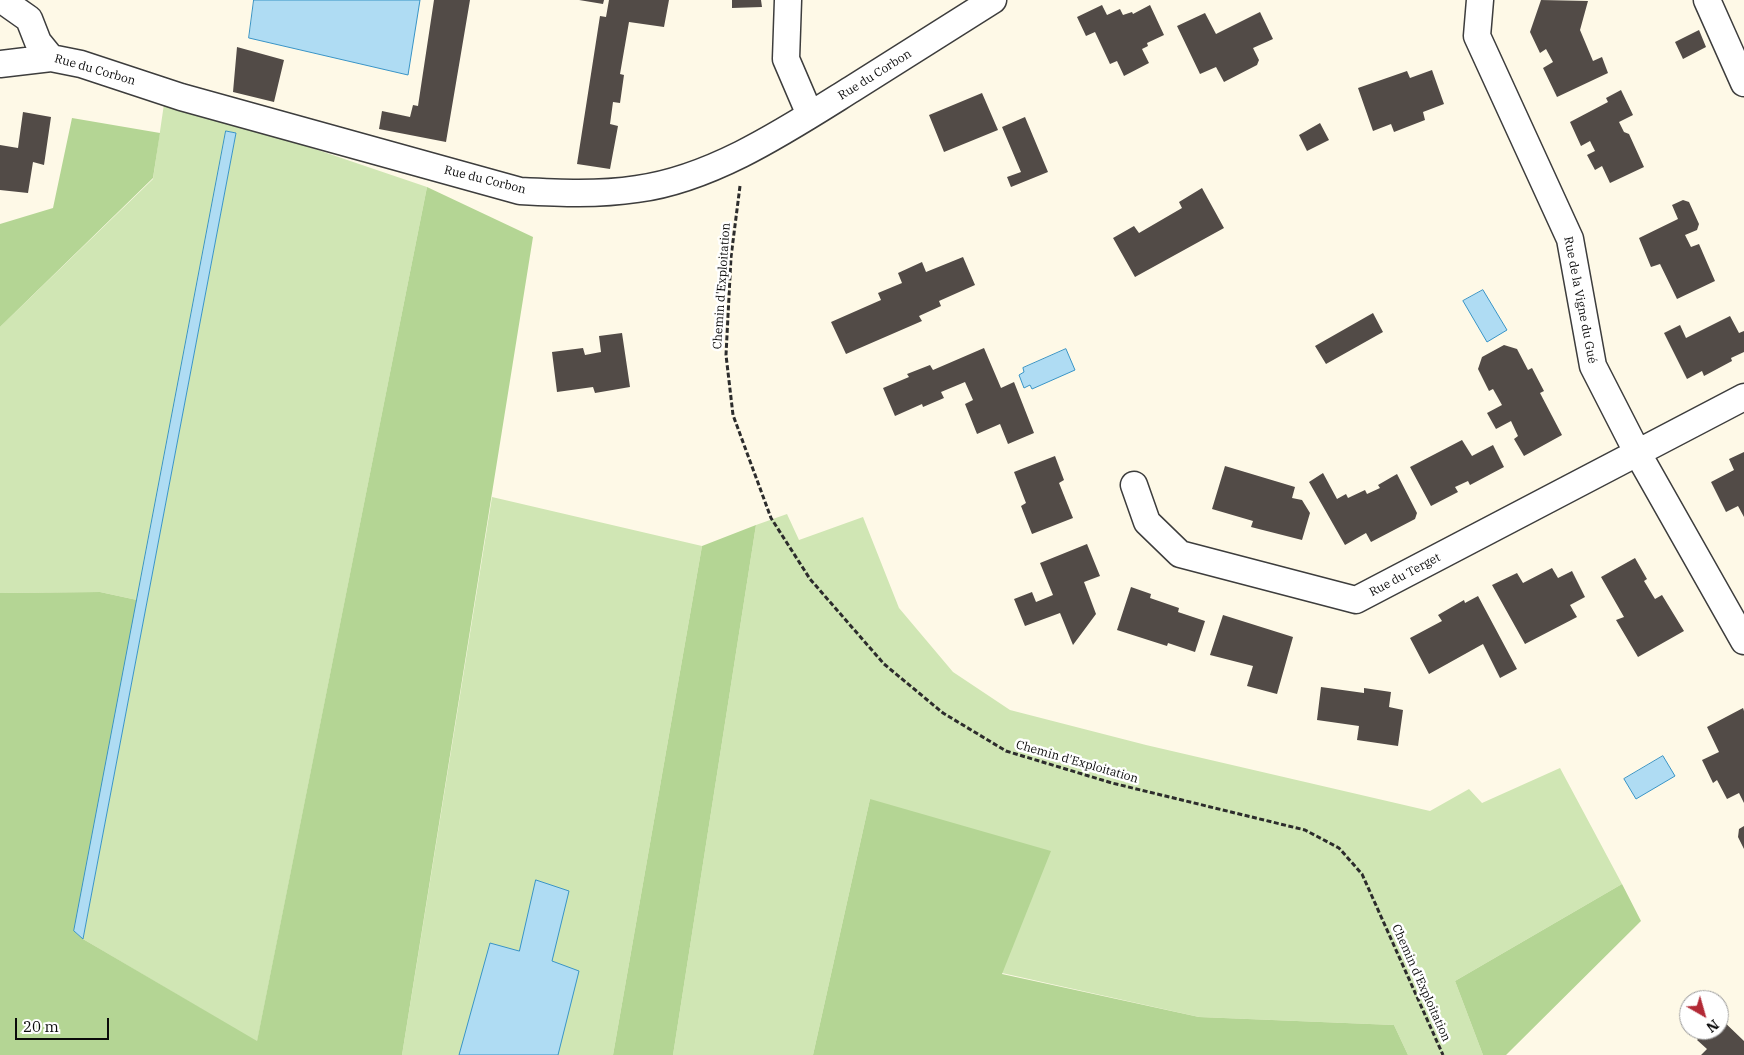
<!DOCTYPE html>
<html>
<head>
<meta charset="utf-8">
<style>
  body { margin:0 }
  #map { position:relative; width:1744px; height:1055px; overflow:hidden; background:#fef9e7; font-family:"IBM Plex Serif",serif }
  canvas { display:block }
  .north { position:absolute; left:1679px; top:990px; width:50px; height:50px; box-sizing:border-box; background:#fff; border:1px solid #9d9d9d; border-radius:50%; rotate:142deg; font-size:14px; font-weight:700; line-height:20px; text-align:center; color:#0a0a0a }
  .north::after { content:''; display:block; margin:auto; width:18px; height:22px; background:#b22935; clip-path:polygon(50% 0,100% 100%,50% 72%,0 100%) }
  .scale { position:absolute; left:15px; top:1018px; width:94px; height:22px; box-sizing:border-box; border:2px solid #0a0a0a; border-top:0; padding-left:6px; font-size:15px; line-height:18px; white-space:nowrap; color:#0a0a0a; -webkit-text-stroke:4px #fff; paint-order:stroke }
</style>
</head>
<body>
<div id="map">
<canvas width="1744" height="1055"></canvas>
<div class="north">N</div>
<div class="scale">20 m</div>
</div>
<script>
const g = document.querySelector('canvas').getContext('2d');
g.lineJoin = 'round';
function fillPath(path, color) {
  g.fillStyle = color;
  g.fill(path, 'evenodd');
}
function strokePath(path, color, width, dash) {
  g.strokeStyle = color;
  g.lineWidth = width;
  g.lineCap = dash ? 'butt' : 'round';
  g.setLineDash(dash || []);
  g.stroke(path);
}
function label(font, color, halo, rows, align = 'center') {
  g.font = font + ' "IBM Plex Serif",serif';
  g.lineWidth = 5;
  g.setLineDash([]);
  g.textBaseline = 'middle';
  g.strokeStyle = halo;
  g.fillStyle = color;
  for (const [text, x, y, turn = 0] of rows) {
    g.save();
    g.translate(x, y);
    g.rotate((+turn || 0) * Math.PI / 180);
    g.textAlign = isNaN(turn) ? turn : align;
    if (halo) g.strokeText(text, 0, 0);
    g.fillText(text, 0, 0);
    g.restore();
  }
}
const green = new Path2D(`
  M164 104 244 125 427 187 257 1042 83 939 236 133 226 131 137 600 100 592 0 593V327L153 179Z
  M492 497 702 546 613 1055H402Z
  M787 514 799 540 863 517 899 608 953 672 1010 710 1146 745 1430 811 1469 789 1482 803 1560 768 1622 884 1455 981 1483 1055H1408L1394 1025 1199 1017 1002 973 870 799 813 1055H673L756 525Z`);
const forest = new Path2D(`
  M72 118 160 133 153 178 0 327V224L53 208Z
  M427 187 533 237 402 1055H0V593L100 592 137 600 74 931 83 939 257 1041Z
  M756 525 673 1055H613L702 546Z
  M870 799 1051 851 1002 974 1199 1017 1394 1025 1408 1055H813Z
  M1622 884 1641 921 1506 1055H1483L1455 981Z`);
const water = new Path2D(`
  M254 0H420L408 75 249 38Z
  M226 131 236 133 83 939 74 931Z
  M1483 290 1507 330 1487 342 1463 301Z
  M1066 349 1075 370 1032 389 1030 385 1024 388 1019 375 1024 372 1023 368Z
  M1663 756 1675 776 1636 799 1624 779Z
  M536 880 569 891 552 961 579 971 558 1055H459L490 943 519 951Z`);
const building = new Path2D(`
  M434 0H470L446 142 379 129 382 111 410 117 413 105 418 106Z
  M579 0H604L603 4Z
  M609 0H669L664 27 629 22 620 74 624 75 620 103 613 102 610 124 618 126 610 169 577 164 600 16 606 17Z
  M732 0H761L762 7 732 8Z
  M1541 0 1588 1 1580 30 1593 61 1602 57 1608 73 1557 97 1543 68 1553 62 1546 49 1540 53 1530 32Z
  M1102 5 1107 15 1120 9 1123 15 1132 12 1133 14 1150 5 1164 35 1147 43 1148 46 1142 49 1149 63 1124 76 1117 61 1110 64 1095 32 1086 36 1077 17Z
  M1260 12 1273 39 1253 48 1259 60 1257 65 1224 82 1216 67 1200 74 1177 26 1205 13 1216 34Z
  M1699 30 1706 47 1683 59 1675 42Z
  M237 47 284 60 274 102 233 92Z
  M1432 70 1444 104 1423 112 1425 120 1394 132 1391 124 1373 131 1358 88 1407 71 1410 78Z
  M1621 90 1633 115 1619 122 1624 132 1629 134 1644 167 1610 183 1602 166 1595 170 1587 155 1595 151 1590 141 1581 146 1570 122 1608 102 1606 98Z
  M982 93 998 130 944 152 929 115Z
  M23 112 51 117 44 165 33 162 28 193 0 190V145L18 148Z
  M1025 117 1048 172 1011 187 1007 177 1021 172 1002 127Z
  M1320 123 1329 140 1307 151 1299 135Z
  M1202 188 1224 228 1135 277 1113 238 1134 226 1139 233 1182 208 1179 202Z
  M1683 200 1689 202 1699 224 1697 230 1685 235 1691 247 1699 244 1715 281 1677 299 1660 264 1651 267 1639 238 1678 219 1672 205Z
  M963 257 975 285 939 301 941 306 919 316 922 321 846 354 831 322 881 300 878 293 902 283 898 273 922 262 926 272Z
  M1373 313 1383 332 1326 364 1315 346Z
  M1730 316 1739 333 1744 331V352L1731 358 1732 361 1704 376 1702 371 1687 379 1664 333 1680 325 1686 338Z
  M622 333 630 387 595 393 593 387 557 392 552 352 583 348 585 355 601 352 599 336Z
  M1504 345 1517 349 1528 370 1532 368 1544 391 1540 393 1562 435 1524 456 1514 439 1518 436 1511 421 1496 429 1487 413 1502 405 1493 389 1489 391 1478 369 1482 357Z
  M984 348 1001 388 1014 382 1034 433 1008 444 1000 424 977 434 965 404 973 400 965 382 941 392 944 398 923 407 922 404 895 416 883 388 909 377 907 374 930 365 933 370Z
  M1462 440 1472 456 1493 445 1504 467 1470 485 1468 481 1455 487 1458 492 1431 506 1410 467Z
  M1744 452V517L1738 506 1726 512 1711 482 1734 470 1729 459Z
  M1055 456 1064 480 1059 483 1073 518 1032 534 1021 506 1026 503 1014 472Z
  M1225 466 1295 487 1292 498 1302 500 1310 513 1302 540 1251 527 1253 521 1212 509Z
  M1323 473 1337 499 1346 494 1348 498 1365 490 1367 494 1380 488 1378 485 1397 474 1417 513 1415 519 1371 542 1366 533 1345 545 1309 482Z
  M1087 544 1100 576 1084 582 1096 614 1073 645 1060 613 1025 626 1014 599 1032 592 1036 602 1053 595 1040 563Z
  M1635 558 1647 579 1644 581 1655 599 1662 595 1684 631 1638 657 1616 620 1624 617 1601 577Z
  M1552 568 1558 578 1572 571 1585 597 1570 605 1577 617 1525 644 1492 585 1517 573 1523 583Z
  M1131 587 1151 594 1150 598 1179 608 1178 612 1205 621 1195 652 1168 643 1167 646 1117 630Z
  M1478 596 1517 669 1500 678 1483 644 1429 674 1410 638 1442 621 1438 615 1464 600 1465 603Z
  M1223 615 1293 637 1277 694 1247 686 1253 666 1210 655Z
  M1321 687 1364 693V688L1391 692 1389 707 1403 710 1398 746 1357 740 1359 726 1317 720Z
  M1743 708 1744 711V803L1739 793 1727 799 1717 780 1713 783 1702 760 1719 752 1707 727Z
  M1744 826V849L1738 837 1739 829Z
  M1719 1017 1744 1041V1055H1701L1707 1049 1697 1040 1707 1030H1719Z`);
const path = new Path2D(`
  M740 186 731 257 726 355 733 415 771 518 810 579 884 664 943 713 1006 751 1112 783 1305 830 1339 848 1362 874 1443 1055`);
const minor = new Path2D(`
  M2 0 29 19 38 42 51 58 81 64 181 97 520 191C559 193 598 195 637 189 713 179 788 129 852 89 899 59 946 30 993 0
  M788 0 786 59 810 115
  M1480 0 1477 36 1570 239 1593 366 1637 452 1744 641
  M1707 0 1744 83
  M0 64 51 58
  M1134 485 1147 522 1180 554 1356 600 1744 397`);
const streetNames = [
  ["Rue du Corbon",95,70,16],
  ["Rue du Corbon",875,75,-32],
  ["Rue du Corbon",485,180,14],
  ["Chemin d'Exploitation",722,286,-86],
  ["Rue de la Vigne du Gué",1580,300,79],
  ["Rue du Terget",1405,575,-28],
  ["Chemin d'Exploitation",1077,762,16],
  ["Chemin d'Exploitation",1421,983,66]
];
fillPath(green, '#d0e6b4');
fillPath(forest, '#b4d594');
fillPath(water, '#afdcf3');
strokePath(water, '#3994c6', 1);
fillPath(building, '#524b47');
strokePath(minor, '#3d3d3d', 29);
strokePath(path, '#2c2c2c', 3, [5, 2.5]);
strokePath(minor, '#fff', 26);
label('12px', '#0a0a0a', '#fff', streetNames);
</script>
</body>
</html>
